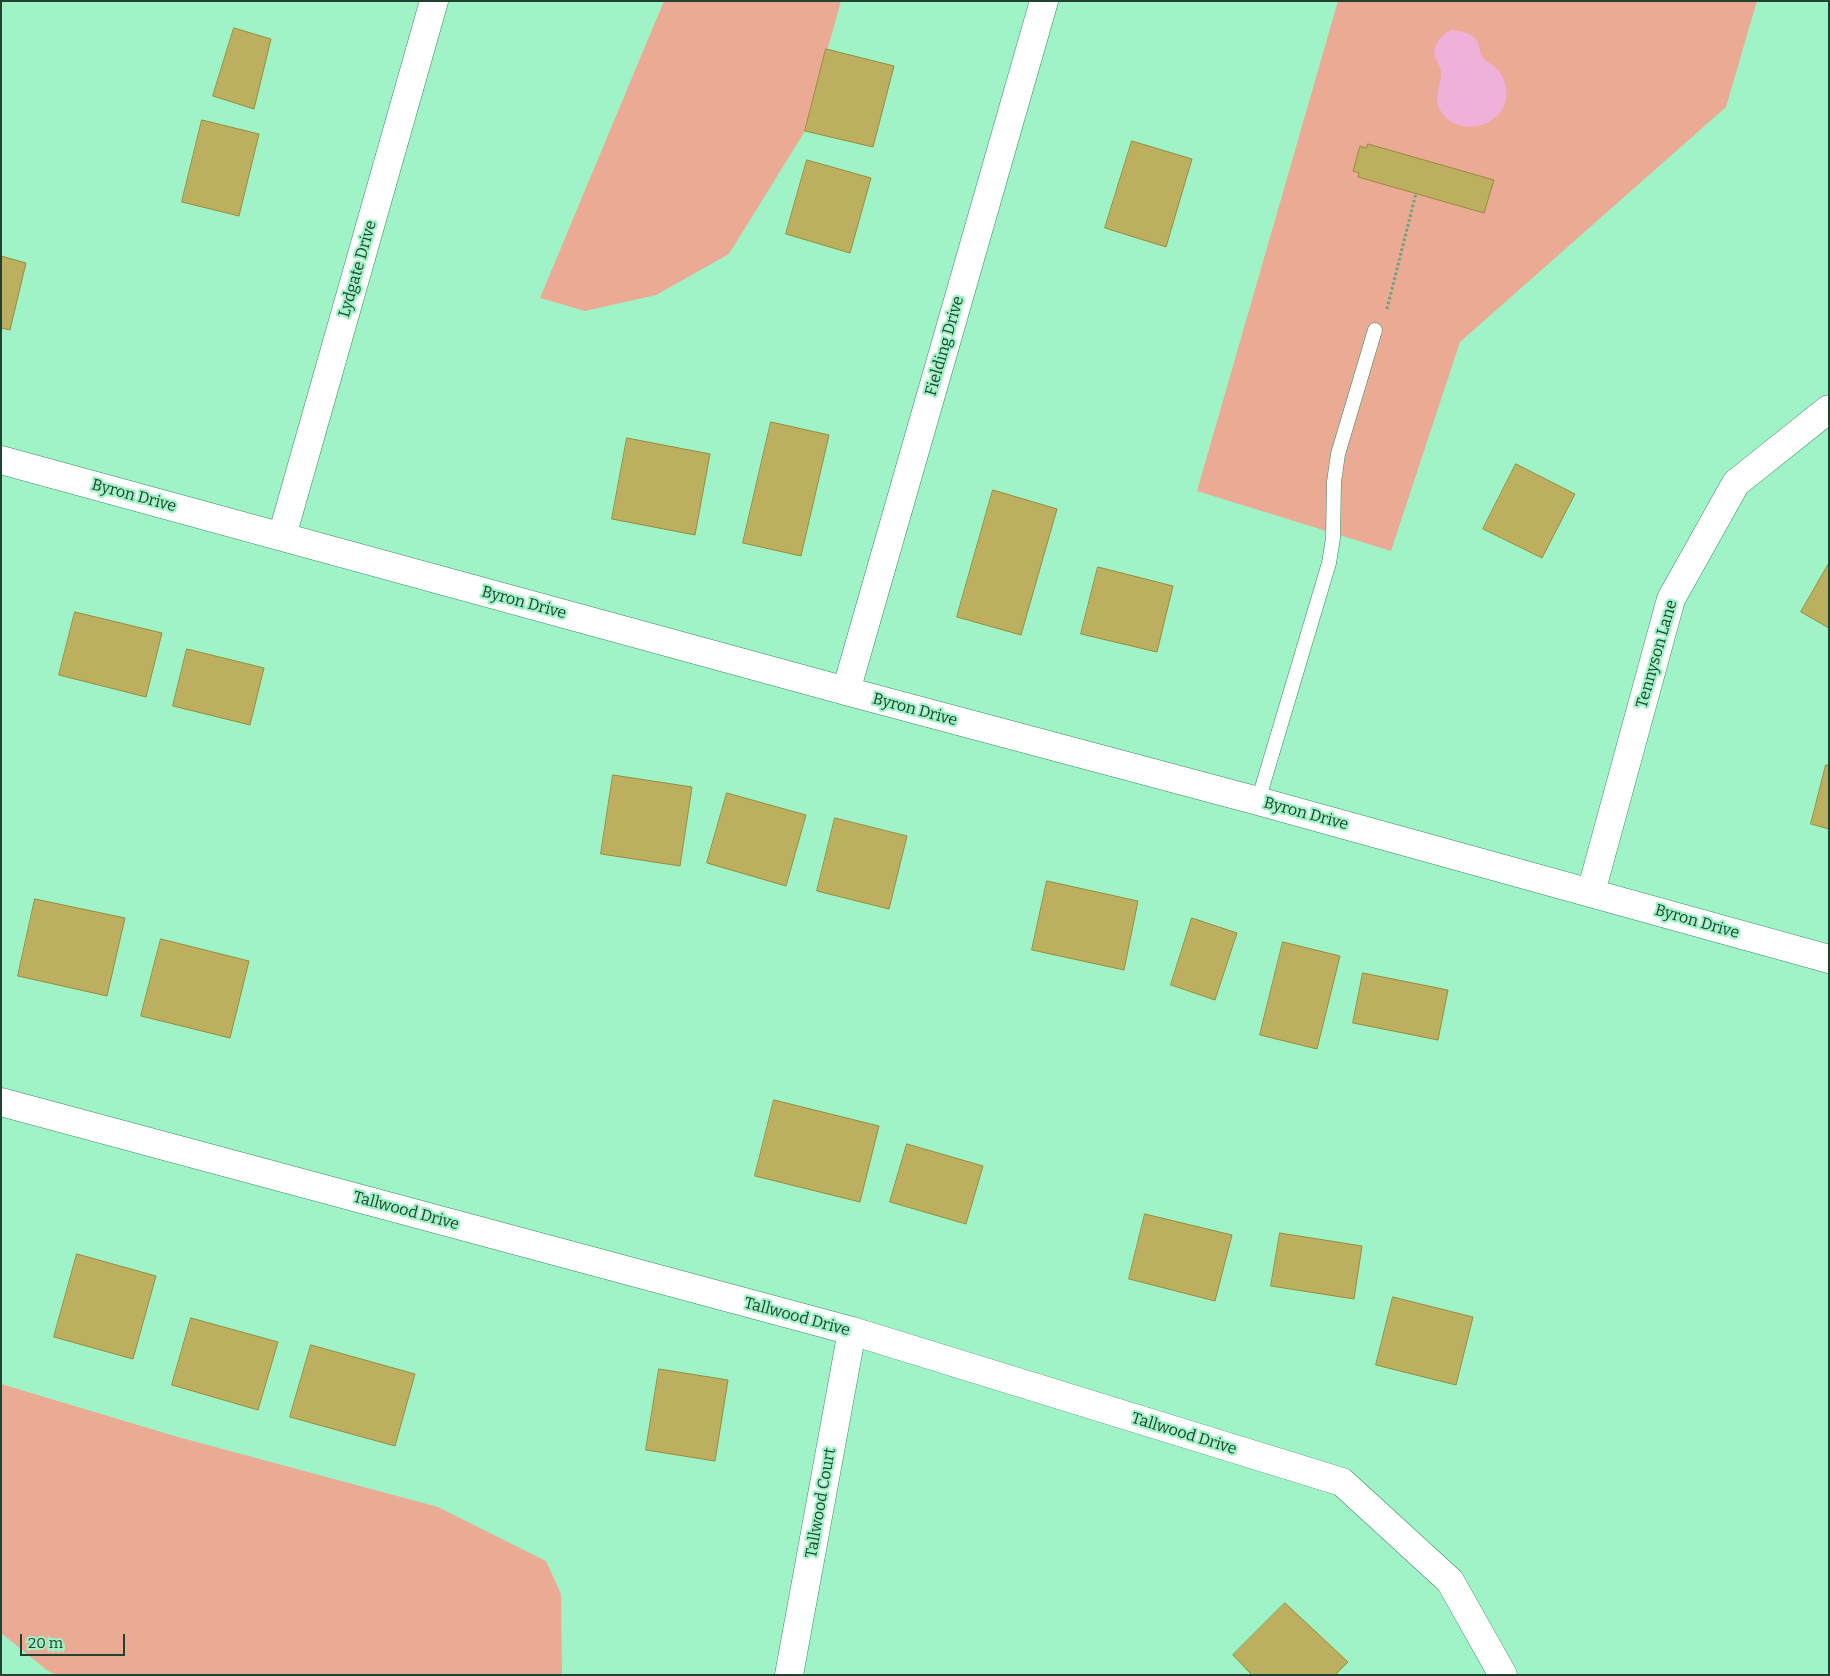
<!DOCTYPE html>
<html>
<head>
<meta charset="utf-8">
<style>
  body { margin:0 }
  #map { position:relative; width:1830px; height:1676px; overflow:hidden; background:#a0f3c6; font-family:Bitter,serif }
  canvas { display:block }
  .frame { position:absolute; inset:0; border:2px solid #204231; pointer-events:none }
  .scale { position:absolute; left:20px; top:1634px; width:105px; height:22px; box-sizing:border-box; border:2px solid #204231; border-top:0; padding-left:6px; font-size:15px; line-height:18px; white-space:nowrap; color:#204231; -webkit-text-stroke:4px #a0f3c6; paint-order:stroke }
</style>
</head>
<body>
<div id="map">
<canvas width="1830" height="1676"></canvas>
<div class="frame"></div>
<div class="scale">20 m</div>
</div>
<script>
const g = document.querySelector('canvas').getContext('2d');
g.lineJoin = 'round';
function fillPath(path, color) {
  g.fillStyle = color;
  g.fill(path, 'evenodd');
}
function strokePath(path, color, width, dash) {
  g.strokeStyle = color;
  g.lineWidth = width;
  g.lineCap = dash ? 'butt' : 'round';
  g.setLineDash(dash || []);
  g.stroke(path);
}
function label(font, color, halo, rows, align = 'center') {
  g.font = font + ' Bitter,serif';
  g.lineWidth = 4.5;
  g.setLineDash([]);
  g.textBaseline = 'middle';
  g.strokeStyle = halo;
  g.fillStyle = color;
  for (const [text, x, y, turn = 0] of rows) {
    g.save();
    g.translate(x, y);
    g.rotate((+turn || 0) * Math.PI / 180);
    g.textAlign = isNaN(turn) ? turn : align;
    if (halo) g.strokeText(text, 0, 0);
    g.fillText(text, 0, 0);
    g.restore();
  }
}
const green = new Path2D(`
  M664 1H841L805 131 729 254 656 295 585 311 540 298Z
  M1338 1H1757L1726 107 1460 342 1391 551 1197 491Z
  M1 1384 178 1437 438 1507 546 1561 561 1594 562 1675H57L48 1671 1 1633Z`);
const water = new Path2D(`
  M1451 30C1461 31 1476 33 1479 45 1480 50 1480 55 1484 59 1487 63 1493 64 1496 68 1504 75 1508 89 1506 99 1500 131 1452 137 1439 108 1433 94 1444 81 1440 67 1439 64 1436 61 1435 57 1432 44 1441 36 1451 30Z`);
const building = new Path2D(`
  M234 28 271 39 254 109 213 96Z
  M826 49 894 66 873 147 805 131Z
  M202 120 259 134 239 216 182 202Z
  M1132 141 1192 159 1166 247 1105 228Z
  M1368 144 1494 180 1484 213 1358 177 1359 173 1353 171 1360 146 1366 148Z
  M807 160 871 178 850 253 786 234Z
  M1 256 26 263 10 330 1 328Z
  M771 422 829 435 801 556 743 543Z
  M627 438 710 454 695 535 612 519Z
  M1516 464 1575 494 1542 558 1483 529Z
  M993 490 1057 509 1021 635 957 617Z
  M1829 563V628L1801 612Z
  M1098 567 1173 586 1157 652 1081 634Z
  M75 612 162 633 146 697 59 675Z
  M187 649 264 668 250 725 173 706Z
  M1826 765H1829V829L1811 824Z
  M613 775 692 787 680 866 601 854Z
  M727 793 806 815 786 886 707 863Z
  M835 818 907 836 889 909 817 891Z
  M1047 881 1138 901 1124 970 1032 950Z
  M35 899 125 918 107 996 18 976Z
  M1192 918 1237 933 1215 1000 1171 985Z
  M161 939 249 961 230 1038 141 1016Z
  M1283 942 1340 956 1317 1049 1260 1035Z
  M1363 973 1448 990 1438 1040 1353 1023Z
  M774 1100 879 1126 860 1202 755 1176Z
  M907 1144 983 1166 966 1224 890 1202Z
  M1145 1214 1232 1235 1215 1301 1129 1279Z
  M1280 1233 1362 1246 1354 1299 1271 1286Z
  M77 1254 156 1276 133 1359 54 1337Z
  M1393 1297 1473 1317 1456 1385 1376 1365Z
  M191 1318 278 1342 258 1410 172 1385Z
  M311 1345 415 1374 395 1446 290 1417Z
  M659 1369 728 1380 715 1461 646 1450Z
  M1285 1603 1348 1662 1335 1675H1252L1233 1655Z`);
const path = new Path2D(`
  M1387 309 1416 193`);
const service = new Path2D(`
  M1258 801 1329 563 1333 538 1334 482 1338 454 1375 330`);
const minor = new Path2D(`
  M1 460 846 691 1258 801 1829 959
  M282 536 434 1
  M846 691 1044 1
  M1591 892 1671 599 1736 483 1829 409
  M1 1102 852 1331 1342 1482 1450 1581 1503 1675
  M789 1675 852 1331`);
const streetNames = [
  ["Lydgate Drive",358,269,-74],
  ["Fielding Drive",945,346,-74],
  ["Byron Drive",134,496,15],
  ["Byron Drive",524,603,15],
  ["Tennyson Lane",1657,654,-74],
  ["Byron Drive",915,710,15],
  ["Byron Drive",1306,814,15],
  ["Byron Drive",1697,922,16],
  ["Tallwood Drive",406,1211,15],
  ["Tallwood Drive",797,1317,15],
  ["Tallwood Drive",1184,1434,17],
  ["Tallwood Court",821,1503,-80]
];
fillPath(green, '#ebaa94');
fillPath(water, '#efb0d9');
fillPath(building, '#bcaf60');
strokePath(building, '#988b3c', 1);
strokePath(service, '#378a63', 15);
strokePath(minor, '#378a63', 29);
strokePath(path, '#66a382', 3, [2.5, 2.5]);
strokePath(service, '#fff', 14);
strokePath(minor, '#fff', 28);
label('16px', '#204231', '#a0f3c6', streetNames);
</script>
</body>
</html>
